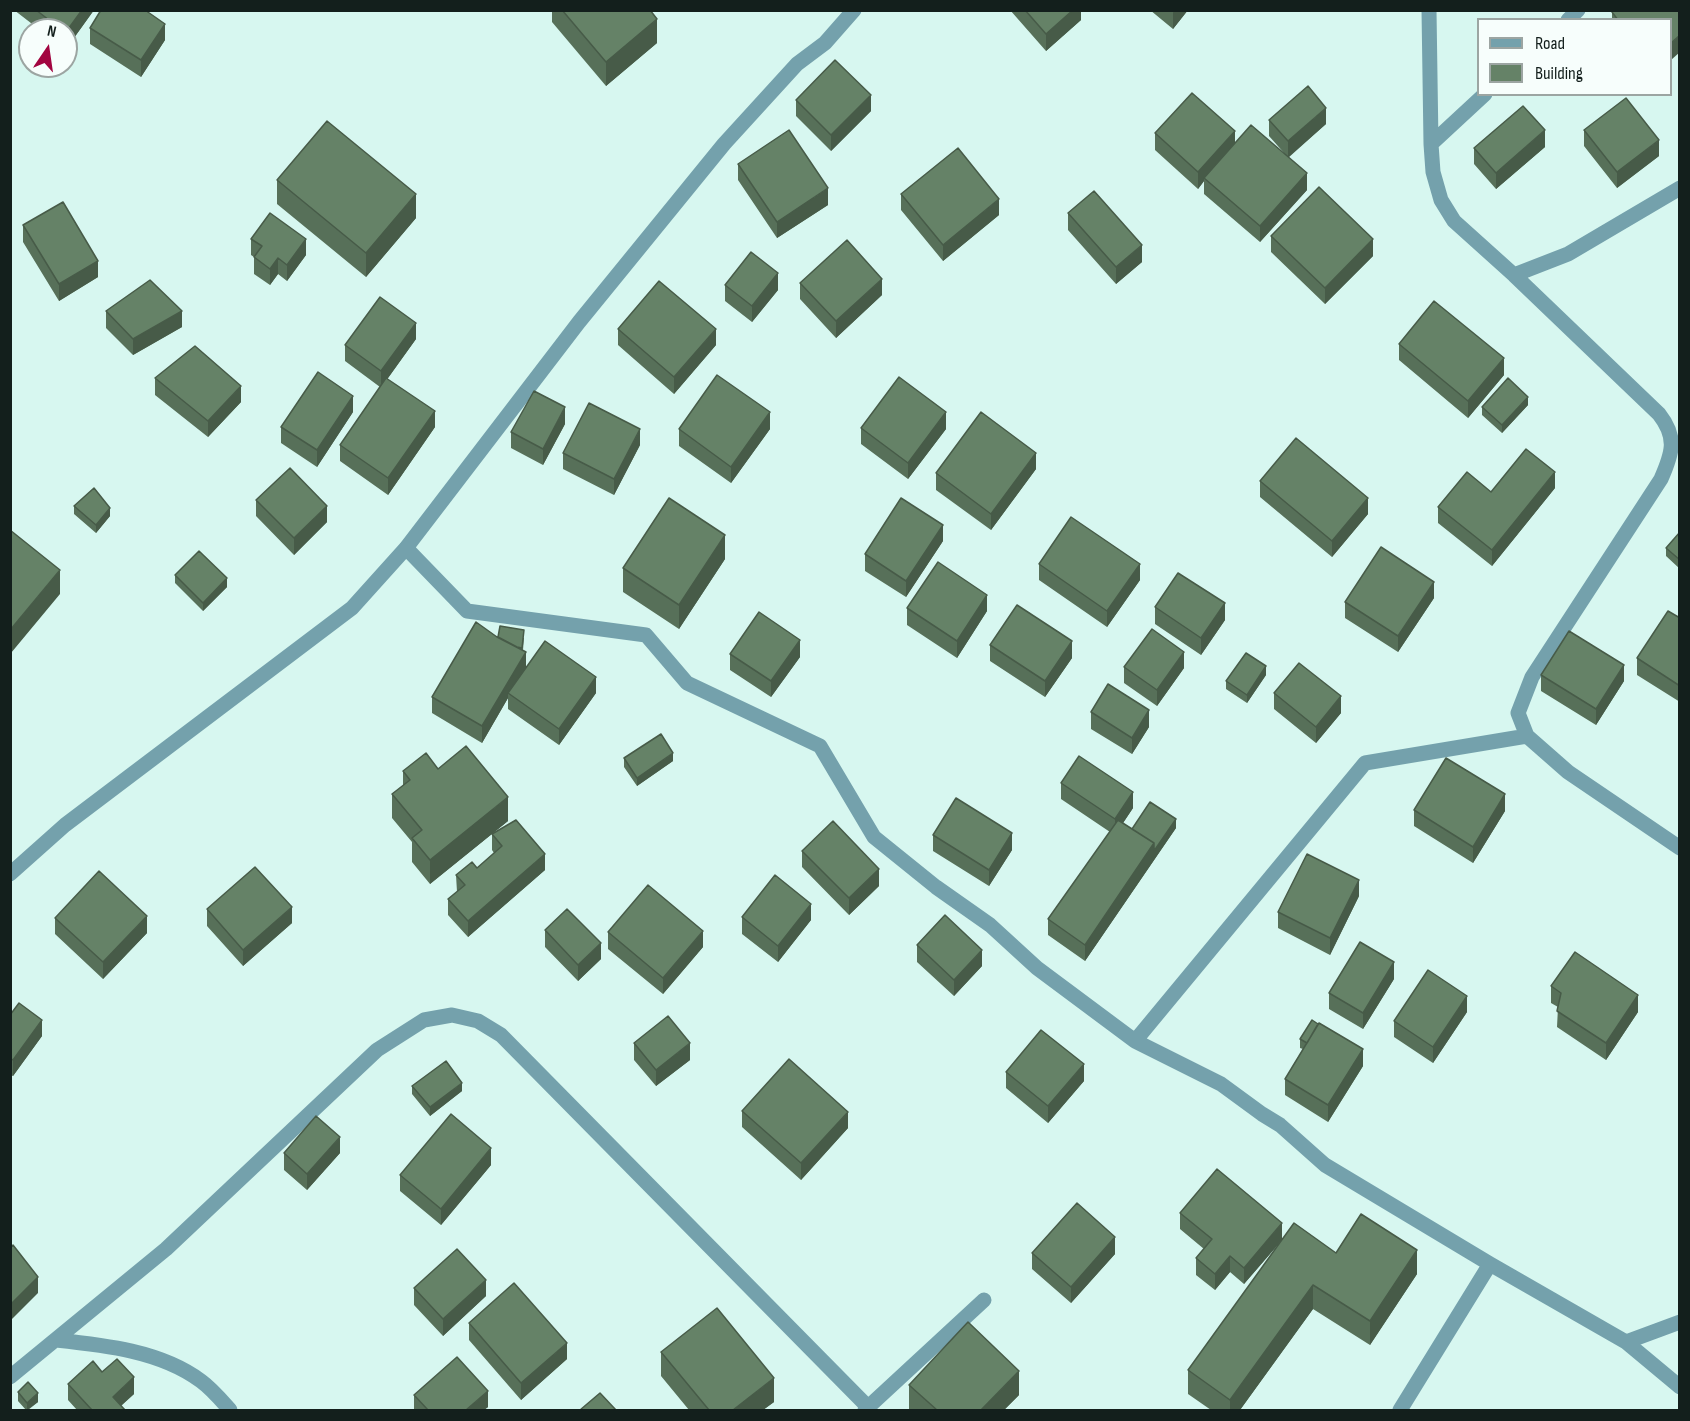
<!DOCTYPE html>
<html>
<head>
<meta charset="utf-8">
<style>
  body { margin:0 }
  #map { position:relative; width:1690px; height:1421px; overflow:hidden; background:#d7f7f0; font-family:"Sofia Sans Condensed",sans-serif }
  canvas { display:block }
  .frame { position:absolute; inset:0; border:12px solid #131f1c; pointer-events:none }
  .legend { position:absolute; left:1477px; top:18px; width:195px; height:78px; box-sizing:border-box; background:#f7fefc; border:2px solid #9ca5a2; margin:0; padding:8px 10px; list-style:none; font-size:18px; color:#131f1c }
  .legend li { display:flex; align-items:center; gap:12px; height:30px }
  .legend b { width:30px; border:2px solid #9ca5a2 }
  .north { position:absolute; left:18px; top:18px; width:60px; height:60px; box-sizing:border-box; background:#f7fefc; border:2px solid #9ca5a2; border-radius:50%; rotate:13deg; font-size:16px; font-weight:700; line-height:24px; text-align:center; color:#131f1c }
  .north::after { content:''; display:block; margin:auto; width:21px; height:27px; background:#a20540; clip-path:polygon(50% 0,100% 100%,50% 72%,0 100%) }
</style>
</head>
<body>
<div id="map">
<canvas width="1690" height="1421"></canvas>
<div class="frame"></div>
<ul class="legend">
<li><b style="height:8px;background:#74a1ac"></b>Road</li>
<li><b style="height:16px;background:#658267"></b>Building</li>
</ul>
<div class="north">N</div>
</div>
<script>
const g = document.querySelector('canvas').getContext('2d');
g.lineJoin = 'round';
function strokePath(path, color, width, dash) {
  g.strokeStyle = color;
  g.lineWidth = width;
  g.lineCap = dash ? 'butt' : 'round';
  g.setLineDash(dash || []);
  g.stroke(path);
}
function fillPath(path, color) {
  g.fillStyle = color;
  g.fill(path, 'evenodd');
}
const street = new Path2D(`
  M1429 10 1431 144 1433 172 1441 200 1454 221 1514 275 1659 414C1678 438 1672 454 1661 479L1532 677 1518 713 1527 736 1568 772 1680 848
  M1568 20 1578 10
  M1431 144 1485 94
  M1514 275 1568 254 1680 188
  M406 548 467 611 646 635 687 683 820 746 874 837 936 887 990 925 1037 968 1135 1041 1221 1084 1262 1114 1280 1125 1325 1165 1490 1264 1626 1342 1680 1387
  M10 874 65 825 352 608 406 548 579 322 724 144 797 64 825 43 854 10
  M1135 1041 1365 763 1527 736
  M56 1340C104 1345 161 1351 201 1381 212 1389 222 1401 230 1410
  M1626 1342 1680 1322
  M10 1377 166 1249 377 1050 424 1020 452 1015 478 1021 501 1035 868 1407
  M865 1410 984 1300
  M1400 1410 1490 1264`);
const wall = new Path2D(`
  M14 10H94L66 49V30H40Z
  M552 10H650L657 43 606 86 552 22Z
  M1010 10H1081V20L1046 51Z
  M1150 10H1188L1173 29Z
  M1612 12 1671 20H1612Z
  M90 28 165 40 141 77 90 44Z
  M796 100 871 111 831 151 796 116Z
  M1269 120 1326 124 1288 157 1307 190 1260 242 1204 194V181L1198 189 1155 150V133L1235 143 1285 154 1269 136Z
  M1584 130 1659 156 1617 188 1584 146Z
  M1545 147 1496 189 1474 164V148Z
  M738 164 828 205 777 238 738 180Z
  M277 180 416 218 366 277 277 204Z
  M901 194 999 215 943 261 901 210Z
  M1068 213 1142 262 1116 284 1068 230Z
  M23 225 98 277 59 301 23 242Z
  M1271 236 1373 256 1325 304 1271 252Z
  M251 239 306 255 287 281 278 274 270 285 254 274V257L251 255Z
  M800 283 882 295 836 338 800 299Z
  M725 285 778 290 752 322 725 301Z
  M106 311 182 327 133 355 106 328Z
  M618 329 716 345 674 394 618 345Z
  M416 339 387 379 435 427 388 495 340 461V445L380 387 345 361V345Z
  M1399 344 1504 375 1468 418 1399 360Z
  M155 378 241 402 208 437 155 395Z
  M1528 405 1502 433 1482 415V407Z
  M353 412 317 467 281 443V427Z
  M565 424 543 465 511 448V432Z
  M861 428 946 429 908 479 861 444Z
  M679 429H770L731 483 679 446Z
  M640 445 614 495 563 469V453Z
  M1036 469 991 530 936 490V473Z
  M1260 481 1368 514 1332 557 1260 497Z
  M1555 488 1492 566 1438 523V507Z
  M256 500 327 522 294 555 256 516Z
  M74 506 110 516 96 533 74 514Z
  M1680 532V569L1666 556V548Z
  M943 541 906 597 865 571V554Z
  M725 559 679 629 623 592V568Z
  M1039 564 1140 580 1107 627 1039 580Z
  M175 575 227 587 203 611 175 583Z
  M1434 598 1398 652 1345 618V602Z
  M1155 607 1225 620 1201 655 1155 624Z
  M907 608 987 611 957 658 907 625Z
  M1680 618V702L1637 675V658Z
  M498 637 524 638 523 650 526 668 596 693 559 745 508 709V698L482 743 432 713V697Z
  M990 645 1072 658 1045 697 990 661Z
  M730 654 800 657 771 697 730 670Z
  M1124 667 1184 668 1157 706 1124 683Z
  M1266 675 1247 703 1226 689V681Z
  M1541 675 1624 681 1596 725 1541 691Z
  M1274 693 1341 713 1316 743 1274 709Z
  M1091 712 1149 727 1132 754 1091 729Z
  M624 758 673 761 637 786 624 767Z
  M438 769 508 821 430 884 412 862V842L392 818V794L403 786V771Z
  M1061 783 1133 808 1123 823 1132 829 1176 828 1085 961 1048 935V919L1110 832 1061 799Z
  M1414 810 1505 811 1473 863 1414 826Z
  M492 834 545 870 468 937 448 915V899L457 892 456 875 477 868 494 853 492 850Z
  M933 835 1012 850 989 886 933 851Z
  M802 851 879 886 849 915 802 867Z
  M1359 896 1330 955 1278 928V912Z
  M207 909 292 923 243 966 207 926Z
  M742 917 811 920 778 962 742 934Z
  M55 918 147 933 103 979 55 934Z
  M545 930 601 959 578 981 545 947Z
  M608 932 703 947 663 994 608 949Z
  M917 945 982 966 954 996 917 962Z
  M1394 979 1363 1029 1329 1009V993Z
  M1551 986 1638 1012 1606 1060 1557 1027 1558 1007 1551 1003Z
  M1467 1012 1433 1063 1394 1037V1021Z
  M10 1015 42 1036 13 1076 10 1075Z
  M1300 1039 1363 1066 1328 1122 1285 1095V1079L1303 1049 1300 1048Z
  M634 1043 690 1060 656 1086 634 1060Z
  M1006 1072 1084 1081 1048 1123 1006 1088Z
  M412 1086 462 1091 430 1116 412 1094Z
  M742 1111 848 1128 801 1180 742 1127Z
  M284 1153H340L307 1190 284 1170Z
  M491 1165 441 1225 400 1191V1175Z
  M1180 1213 1282 1240 1244 1284 1230 1272 1215 1290 1196 1275V1258L1204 1249 1180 1229Z
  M1032 1253 1115 1254 1071 1303 1032 1269Z
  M1336 1253 1417 1274 1370 1345 1313 1309 1240 1410H1211L1188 1394V1370Z
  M414 1288 486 1296 443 1336 414 1305Z
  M469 1323 567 1359 521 1400 469 1340Z
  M661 1352 774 1402 763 1410H689L661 1376Z
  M102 1372 134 1394 121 1406 125 1410H77L68 1400V1384Z
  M909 1385 1019 1395 1004 1410H911L909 1409Z
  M18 1392 38 1402 28 1410H26L18 1401Z
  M414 1395 488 1407 484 1410H414Z`);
const shadedWall = new Path2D(`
  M82 10H94L66 49V32Z
  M1073 10H1081V20L1046 51V34Z
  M1174 10H1188L1173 29V13Z
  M657 19V43L606 86V62Z
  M165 24V40L141 77V60Z
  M1680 35V52L1671 60V43Z
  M871 95V111L831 151V135Z
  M1326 108V124L1288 158V141Z
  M1545 130V147L1496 189V173Z
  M1235 131V147L1204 178V181L1198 189V172Z
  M1659 140V156L1617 188V172Z
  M1307 173V190L1260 242V226Z
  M828 188V205L777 238V222Z
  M416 194V218L366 277V253Z
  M999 199V215L943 261V245Z
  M306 239V255L287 281V265Z
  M1373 239V256L1325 304V288Z
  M1142 245V262L1116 284V267Z
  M278 258V274L270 285V269Z
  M98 261V277L59 301V284Z
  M778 273V290L752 322V306Z
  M882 279V295L836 338V321Z
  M182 311V327L133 355V339Z
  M416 323V339L381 388V371Z
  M716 329V345L674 394V377Z
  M1504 358V375L1468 418V401Z
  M241 386V402L208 437V421Z
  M353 396V412L317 467V450Z
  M1528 397V405L1502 433V425Z
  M565 407V424L543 465V449Z
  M435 411V427L388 495V478Z
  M770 412V429L731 483V467Z
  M946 412V429L908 479V463Z
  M640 429V445L614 495V479Z
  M1036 453V469L991 530V514Z
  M1555 472V488L1492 566V550Z
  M1368 498V514L1332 557V541Z
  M327 506V522L294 555V538Z
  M110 508V516L96 533V525Z
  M943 525V541L906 597V581Z
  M725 535V559L679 629V605Z
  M1140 564V580L1107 627V611Z
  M60 570V594L11 653V629Z
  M227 578V587L203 611V603Z
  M1434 582V598L1398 652V636Z
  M987 595V611L957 658V641Z
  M1225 603V620L1201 655V638Z
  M800 640V657L771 697V681Z
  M1072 641V658L1045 697V681Z
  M526 652V668L508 693V698L482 743V726Z
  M1184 652V668L1157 706V690Z
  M1624 665V681L1596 725V709Z
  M1266 666V675L1247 703V695Z
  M596 677V693L559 745V729Z
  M1341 696V713L1316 743V727Z
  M1149 710V727L1132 754V738Z
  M673 753V761L637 786V778Z
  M1133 792V808L1115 835V819Z
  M1505 794V811L1473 863V847Z
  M508 797V821L430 884V860Z
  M1176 819V828L1085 961V945L1154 843Z
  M1012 833V850L989 886V870Z
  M545 854V870L468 937V921Z
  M879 869V886L849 915V898Z
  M1359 880V896L1330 955V938Z
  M811 904V920L778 962V946Z
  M292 907V923L243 966V950Z
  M147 916V933L103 979V962Z
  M703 931V947L663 994V978Z
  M601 943V959L578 981V965Z
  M982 950V966L954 996V980Z
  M1394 962V979L1363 1029V1013Z
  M1638 995V1012L1606 1060V1043Z
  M1467 996V1012L1433 1063V1047Z
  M42 1020V1036L13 1076V1060Z
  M690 1043V1060L656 1086V1070Z
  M1363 1049V1066L1328 1122V1105Z
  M1084 1064V1081L1048 1123V1106Z
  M462 1083V1091L430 1116V1107Z
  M848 1112V1128L801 1180V1163Z
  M340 1137V1153L307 1190V1174Z
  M491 1148V1165L441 1225V1209Z
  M1282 1223V1240L1244 1284V1268Z
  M1115 1237V1254L1071 1303V1287Z
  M1417 1250V1274L1370 1345V1321Z
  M1230 1256V1272L1215 1290V1274Z
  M38 1277V1293L10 1321V1305Z
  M486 1280V1296L443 1336V1319Z
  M1313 1285V1309L1240 1410H1230V1400Z
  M567 1343V1359L521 1400V1383Z
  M1019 1371V1395L1004 1410H981Z
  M134 1377V1394L116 1410 113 1397Z
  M774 1378V1402L763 1410H733Z
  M488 1391V1407L484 1410H466Z
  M38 1393V1402L27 1410V1403Z`);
const building = new Path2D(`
  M36 10H82L66 32V30H62Z
  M101 10H145L165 24 141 60 90 28Z
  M562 10H650L657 19 606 62Z
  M1025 10H1073L1046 34Z
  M1614 10H1680V35L1671 43V20H1618L1612 12Z
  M835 60 871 95 831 135 796 100Z
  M1308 86 1326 108 1288 141 1269 120Z
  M1192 93 1235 131 1198 172 1155 133Z
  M1626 98 1659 140 1617 172 1584 130Z
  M1523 106 1545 130 1496 173 1474 148Z
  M327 121 416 194 366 253 277 180Z
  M1251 125 1307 173 1260 226 1204 178Z
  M789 130 828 188 777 222 738 164Z
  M958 148 999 199 943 245 901 194Z
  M1319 187 1373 239 1325 288 1271 236Z
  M1094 191 1142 245 1116 267 1068 213Z
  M63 202 98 261 59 284 23 225Z
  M270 213 306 239 287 265 278 258 270 269 254 257 262 246 251 239Z
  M847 240 882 279 836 321 800 283Z
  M751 252 778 273 752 306 725 285Z
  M150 280 182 311 133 339 106 311Z
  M659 281 716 329 674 377 618 329Z
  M380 297 416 323 381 371 345 345Z
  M1434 301 1504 358 1468 401 1399 344Z
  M195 346 241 386 208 421 155 378Z
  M318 372 353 396 317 450 281 427Z
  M717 375 770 412 731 467 679 429Z
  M899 377 946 412 908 463 861 428Z
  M386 378 435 411 388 478 340 445Z
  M1508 378 1528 397 1502 425 1482 407Z
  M534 391 565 407 543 449 511 432Z
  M589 403 640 429 614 479 563 453Z
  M981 412 1036 453 991 514 936 473Z
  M1296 438 1368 498 1332 541 1260 481Z
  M1526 449 1555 472 1492 550 1438 507 1467 472 1491 492Z
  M290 468 327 506 294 538 256 500Z
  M94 488 110 508 96 525 74 506Z
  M669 498 725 535 679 605 623 568Z
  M901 498 943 525 906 581 865 554Z
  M1071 517 1140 564 1107 611 1039 564Z
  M10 530 60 570 11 629H10Z
  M1680 532V560L1666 548Z
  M1381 547 1434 582 1398 636 1345 602Z
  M199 551 227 578 203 603 175 575Z
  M938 562 987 595 957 641 907 608Z
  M1178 573 1225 603 1201 638 1155 607Z
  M1017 605 1072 641 1045 681 990 645Z
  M1668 611 1680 618V686L1637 658Z
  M759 612 800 640 771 681 730 654Z
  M476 622 497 637 526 652 482 726 432 697Z
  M500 626 524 630 522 648 517 647 498 637Z
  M1152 629 1184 652 1157 690 1124 667Z
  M1569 631 1624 665 1596 709 1541 675Z
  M545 641 596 677 559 729 508 693Z
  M1246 653 1266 666 1247 695 1226 681Z
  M1299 663 1341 696 1316 727 1274 693Z
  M1108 684 1149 710 1132 738 1091 712Z
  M661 734 673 753 637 778 624 758Z
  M466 746 508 797 430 860 412 838 422 830 392 794 410 780 403 771 426 753 438 769Z
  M1079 756 1133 792 1115 819 1061 783Z
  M1446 758 1505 794 1473 847 1414 810Z
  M956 798 1012 833 989 870 933 835Z
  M1150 802 1176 819 1154 851V843L1132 829Z
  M516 820 545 854 468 921 448 899 465 885 456 875 472 862 477 868 502 846 492 834Z
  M1118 820 1154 843 1085 945 1048 919Z
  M833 821 879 869 849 898 802 851Z
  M1307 854 1359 880 1330 938 1278 912Z
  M255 867 292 907 243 950 207 909Z
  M99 871 147 916 103 962 55 918Z
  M775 875 811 904 778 946 742 917Z
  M648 885 703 931 663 978 608 932Z
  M567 909 601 943 578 965 545 930Z
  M945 915 982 950 954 980 917 945Z
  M1360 942 1394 962 1363 1013 1329 993Z
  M1575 952 1638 995 1606 1043 1557 1011 1561 993 1551 986Z
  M1428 970 1467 996 1433 1047 1394 1021Z
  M19 1003 42 1020 13 1060 10 1058V1015Z
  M668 1016 690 1043 656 1070 634 1043Z
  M1312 1020 1318 1024 1307 1043 1300 1039Z
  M1319 1023 1363 1049 1328 1105 1285 1079Z
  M1041 1030 1084 1064 1048 1106 1006 1072Z
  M789 1059 848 1112 801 1163 742 1111Z
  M446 1061 462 1083 430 1107 412 1086Z
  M451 1114 491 1148 441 1209 400 1175Z
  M316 1116 340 1137 307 1174 284 1153Z
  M1217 1169 1282 1223 1244 1268 1230 1256 1215 1274 1196 1258 1212 1239 1180 1213Z
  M1077 1203 1115 1237 1071 1287 1032 1253Z
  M1361 1214 1417 1250 1370 1321 1313 1285 1230 1400 1188 1370 1294 1223 1336 1253Z
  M13 1245 38 1277 10 1305V1248Z
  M457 1249 486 1280 443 1319 414 1288Z
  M514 1283 567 1343 521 1383 469 1323Z
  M717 1308 774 1378 733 1410H709L661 1352Z
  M968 1322 1019 1371 981 1410H937L909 1385Z
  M457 1357 488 1391 466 1410H428L414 1395Z
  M117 1359 134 1377 113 1397 125 1410H92L68 1384 93 1361 102 1372Z
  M28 1382 38 1393 27 1403 18 1392Z
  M600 1393 616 1410H580Z`);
strokePath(street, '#74a1ac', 15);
fillPath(wall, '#577059');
fillPath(shadedWall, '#475b48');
fillPath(building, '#658267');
strokePath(building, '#475b48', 1.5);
</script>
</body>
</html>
